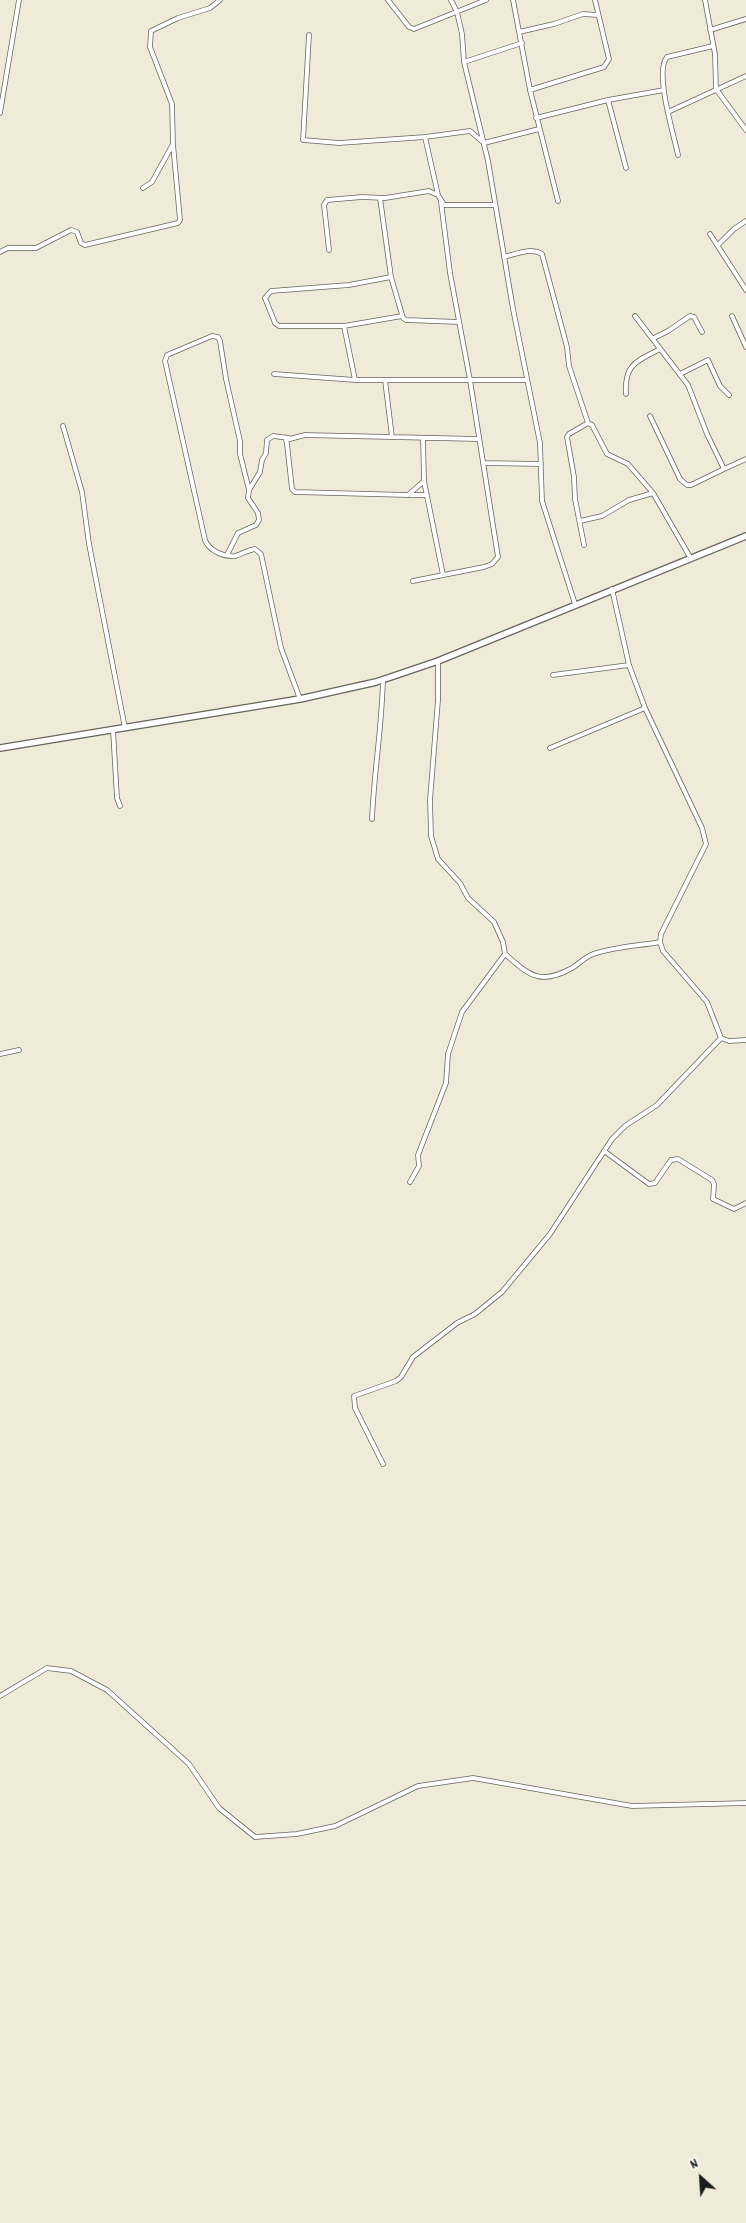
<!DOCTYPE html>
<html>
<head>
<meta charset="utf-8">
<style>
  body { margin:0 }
  #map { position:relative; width:746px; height:2223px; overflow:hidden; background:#f0ebd8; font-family:Dekko,sans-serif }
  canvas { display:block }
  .north { position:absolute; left:676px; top:2153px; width:50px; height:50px; -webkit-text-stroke:4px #f6f6f2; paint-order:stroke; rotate:334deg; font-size:14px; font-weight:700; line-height:20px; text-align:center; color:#1c1c1c }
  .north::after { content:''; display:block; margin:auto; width:18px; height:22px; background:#1c1c1c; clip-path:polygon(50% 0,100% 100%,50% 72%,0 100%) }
</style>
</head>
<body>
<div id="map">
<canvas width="746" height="2223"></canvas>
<div class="north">N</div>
</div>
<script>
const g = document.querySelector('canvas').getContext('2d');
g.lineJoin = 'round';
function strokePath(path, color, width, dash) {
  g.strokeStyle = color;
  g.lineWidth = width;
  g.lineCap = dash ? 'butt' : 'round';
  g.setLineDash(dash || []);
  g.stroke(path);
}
const street = new Path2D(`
  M388 0 409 27 414 29 486 0
  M451 0 457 12 462 34 464 62 488 161 513 309 540 443 542 501 575 604
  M513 0 530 90 558 201
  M705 0 715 54 716 89 746 130
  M710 30 746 19
  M519 32 554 24 583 14 598 15
  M309 35 303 140 339 143 425 137 470 131 484 143 539 129
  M464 62 522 43
  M530 90 604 67 609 59 595 0
  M608 100 626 168
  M668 112 746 76
  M0 113 19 0
  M536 118 608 100 664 90
  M425 137 438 195
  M678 155C674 135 654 72 667 57L713 46
  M143 188 152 182 173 144 172 104 150 47 151 31 178 18 210 8 220 0
  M380 198 391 277 403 318 406 320 459 322
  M710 234 746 290
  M718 245 734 229 746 221
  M329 250 324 205 327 200 362 197 385 198 429 191 438 195 444 205H495
  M0 252 8 248H36L71 230 77 232 81 243 85 245 178 223 180 220 173 144
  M504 257C516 254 531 247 542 254L567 347 569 366 588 423 592 425 607 454 628 464 653 493 690 557
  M391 277 349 285 271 291 265 298 275 323 279 326H344L402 316
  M635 316 688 385 707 434 724 469 746 459
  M732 316 746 347
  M344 326 355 380
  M654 338 668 331 690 316 694 317 702 332
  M274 374 355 380H527
  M680 374 708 360 720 386 729 395
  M385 380 392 437
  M626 394C624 364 637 361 660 349
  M650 416 680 479 687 485H691L724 469
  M63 426 82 492 89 544 125 728
  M423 438 424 481 408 495 295 492 292 489 287 444 286 440 305 435 478 439
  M483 463 541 464
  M424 481 443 575
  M249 490 240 454V441L226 379 220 341 218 337 212 336 167 355 165 361 205 540C209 551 224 557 235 556 242 554 248 550 255 549L261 554 281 648 300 699
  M410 495H427
  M580 521 602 516 629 500 653 493
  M584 545 575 499 574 477 567 437 569 434 588 423
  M227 555 238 533 256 525 259 520 258 513 248 498 249 490 260 472 262 460 266 453 267 440 273 436 289 438
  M413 581 484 567 492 564 498 557 470 380 450 273 441 202
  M612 589 629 665 645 708 702 828 706 844 661 934 660 942 663 951 707 1002 721 1038 729 1041 746 1040
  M553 675 629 665
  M113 730 117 798 120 806
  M550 748 645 708
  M372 819C374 772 382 726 383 679
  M505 954C529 975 540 986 572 968 579 964 584 958 591 955 610 947 639 946 660 942
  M0 1054 19 1050
  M604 1151 649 1184 655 1183 671 1160 678 1159 712 1180 714 1184 713 1199 734 1209 746 1203
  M410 1182 419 1166 418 1155 446 1083 448 1054 462 1012 505 954 503 942 494 922 468 898 460 883 438 859 431 836 430 800 438 700V661
  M383 1464 355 1408 354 1396 396 1381 401 1377 413 1357 457 1323 475 1314 502 1292 550 1234 612 1139 625 1126 657 1105 721 1038
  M0 1696 47 1668 71 1671 107 1690 189 1764 219 1808 255 1837 297 1834 335 1826 418 1786 473 1778 632 1806 746 1803`);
const secondary = new Path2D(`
  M0 748 300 699 376 682 438 661 746 536`);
strokePath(street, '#66645e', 5.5);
strokePath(secondary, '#66645e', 8);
strokePath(street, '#fff', 4);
strokePath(secondary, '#fff', 5.5);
</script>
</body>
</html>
